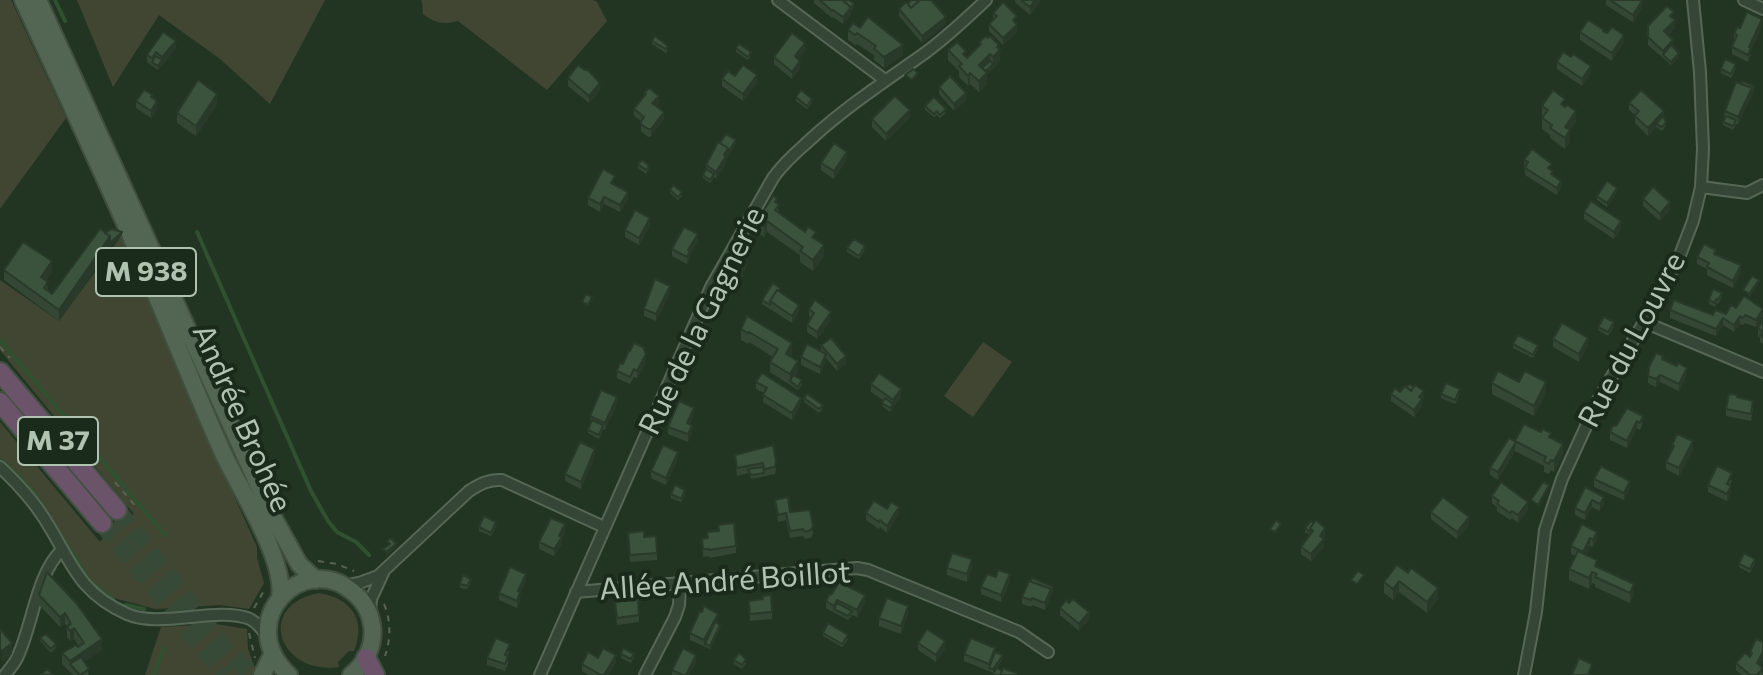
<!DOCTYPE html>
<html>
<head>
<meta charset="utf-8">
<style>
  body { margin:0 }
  canvas { display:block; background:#223522 }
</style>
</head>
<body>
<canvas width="1763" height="675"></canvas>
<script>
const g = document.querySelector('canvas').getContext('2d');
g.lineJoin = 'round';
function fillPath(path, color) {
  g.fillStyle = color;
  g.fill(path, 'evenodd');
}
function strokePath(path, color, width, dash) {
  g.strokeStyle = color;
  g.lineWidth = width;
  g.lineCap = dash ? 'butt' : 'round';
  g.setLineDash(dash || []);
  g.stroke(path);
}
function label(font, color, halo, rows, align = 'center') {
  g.font = font + ' Commissioner,sans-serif';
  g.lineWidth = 8;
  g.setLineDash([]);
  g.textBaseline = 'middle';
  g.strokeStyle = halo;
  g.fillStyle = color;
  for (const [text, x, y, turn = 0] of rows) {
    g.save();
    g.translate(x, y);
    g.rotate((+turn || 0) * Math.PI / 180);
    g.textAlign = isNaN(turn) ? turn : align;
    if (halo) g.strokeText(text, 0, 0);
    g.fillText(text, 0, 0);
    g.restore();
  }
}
const green = new Path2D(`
  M0 0H11L66 118 0 209Z
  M77 0H325L270 104 220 59 159 15 113 87Z
  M421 0H593L597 2 607 21 547 90 458 21C443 25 435 23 423 14L422 2Z
  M122 235C168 339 210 444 257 547V558L264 583 249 609 220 605 155 609 103 595 90 584 78 567 59 531 39 501 13 472 0 462V422L100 542 115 521 134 514 0 350V280L59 321Z
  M983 342 1012 362 973 417 944 396Z
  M319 593C351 598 367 620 354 651H349L338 662 339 667C278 675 255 605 319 593Z
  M215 624 247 629 248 649 256 671 253 675H145L161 627Z`);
const stream = new Path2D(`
  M55 0 65 21
  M197 232 311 491 328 521 337 532 356 542 369 555
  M0 340 165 535
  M0 460 19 476 35 494 90 581 113 599
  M126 605 144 609
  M154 675 164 648`);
const highwayTunnel = new Path2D(`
  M117 510 223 646 252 675
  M102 523 225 675`);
const path = new Path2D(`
  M0 347 10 358
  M115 482 138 509
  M318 561 337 564 354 571
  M384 604C391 620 391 639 385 656
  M254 608 265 589
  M249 633 255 658`);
const street = new Path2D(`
  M778 0 885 80
  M1744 0 1763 9
  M1701 187 1747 193 1763 185
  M1644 322 1763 372
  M0 467C17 483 32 499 44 518 71 560 77 592 127 614 161 629 216 606 250 619 257 623 263 630 267 637
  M343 586 359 583 378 576 469 491C480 484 489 479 502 480L604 527
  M576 592 857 568 868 570 1019 632 1048 652
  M370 610 371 599 383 573
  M5 675C9 670 13 665 16 660 32 630 36 573 62 550
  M540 675 711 287 773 178C784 162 798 151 812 138 847 106 887 80 925 53 947 37 966 19 986 0
  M645 675 675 617 679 605 680 583
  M1524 675 1536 612 1545 530 1562 479 1598 400 1644 322 1680 255 1693 221 1701 187 1703 149 1700 72 1693 0`);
const primary = new Path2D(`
  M23 0C61 83 100 166 137 250 166 317 193 386 223 453 240 490 286 559 280 598
  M38 0 271 513 299 564 316 580
  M262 675 272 655
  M289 675C232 622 303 548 354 593 364 601 370 613 372 625 375 645 366 663 351 675`);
const highway = new Path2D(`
  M0 372 117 510
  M0 402 102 523
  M366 658 375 675`);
const wall = new Path2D(`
  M814 0H843L854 7 851 11V14L843 24 833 17 832 18 814 3Z
  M1015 0H1041L1030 15 1015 2Z
  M1606 0H1641L1642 8 1633 22 1606 5Z
  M908 4 946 24 922 43 899 16V9Z
  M993 13 1017 23V32L1003 45 989 31V24L993 20Z
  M1674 19 1675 27 1668 35 1673 47 1679 57 1671 65 1648 45V26Z
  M1762 26 1751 50V55L1748 62 1732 54V47L1734 41V34L1740 28Z
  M848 30 903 55 884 68 874 60V55L857 44 855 45 848 40Z
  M1580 32H1604L1624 42 1612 61 1580 40Z
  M652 41 668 50 666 53 652 44Z
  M979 42 999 49 1000 61 987 74V84L979 92 970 84 968 86 959 77V71L948 60V50L967 58 979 46Z
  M176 48 158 70 147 62V55Z
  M736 48 751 56 748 60 736 52Z
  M805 50 798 59 800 68 792 79 774 64V57Z
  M1571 57 1591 73 1582 86 1557 69V62Z
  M1736 68 1731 78 1721 73V69Z
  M735 76 757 83 743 101 722 86V79Z
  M568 78 600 90 589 103 568 86Z
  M939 87 966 100 954 111 939 94Z
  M1754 90 1738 124H1736L1733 130 1723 125 1725 111Z
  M644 93 659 103 656 106 664 119 651 136 648 137 641 131V121L634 116V109L644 96Z
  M796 97 812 102 807 109 796 101Z
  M153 98 157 108 151 118 136 108V101Z
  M1629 103 1664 118 1666 125 1662 131 1656 127 1648 136 1635 123V115L1629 110Z
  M217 104 196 136 177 123V113Z
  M925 106 946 113 940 118 937 115 934 117 925 110Z
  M1542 106 1565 107 1576 122 1570 130V141L1565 149 1550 138V135L1542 129Z
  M910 117 886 141 872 127V119Z
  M720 143H736L726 159V163L716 179 714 177 710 183 703 178V175L706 170V165Z
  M847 159 834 179 821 170V163Z
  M1524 160 1552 171 1553 175 1561 188 1557 195 1525 175Z
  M638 164 649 169 646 174 638 168Z
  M615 183 614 184 628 199 620 212 604 204 600 212 588 205V198Z
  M670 190 682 196 678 200 670 193Z
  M1617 192 1607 207 1597 200V196Z
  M1643 199 1670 210 1660 221 1643 206Z
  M777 204 779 213 816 239 824 256 813 271 800 262V255L767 232 764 237 756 232V222Z
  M1584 212 1621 228 1614 239 1584 219Z
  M650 225 639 245 625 237V230Z
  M105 233 122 235 110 247 59 321 4 280V270L52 272 46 281 48 291 52 294Z
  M698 241 690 254V258L687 264 672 256V249Z
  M847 248 865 250 859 259 847 252Z
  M1716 254 1741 272 1733 288 1707 275V269L1697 264V257Z
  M747 266 743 272V276L736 287 725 280V273Z
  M780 292 799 312 792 323 762 304V300Z
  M670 293 656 321 644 316V309Z
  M1722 296 1718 304 1716 303 1715 307 1709 304V300Z
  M1736 308 1763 316 1756 327 1745 323 1743 325 1740 324 1734 332 1723 325 1716 336 1670 318V310L1713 315 1726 314Z
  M809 309 831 319 817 339 807 332V325L811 318 809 316Z
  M747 316 792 354 791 357 798 372 795 376 802 384 798 390 770 372V362L773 357 749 342 748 344 741 340V329Z
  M1763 320V344L1760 342V337L1758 336V328Z
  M1614 326 1608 336 1598 330V327Z
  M1553 339 1588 345 1579 362 1553 347Z
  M1513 344 1538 349 1533 358 1513 348Z
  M821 345 846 363 837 371 826 358V361L820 374 801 365V357L821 352Z
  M1663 359 1687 375 1679 391 1660 382 1656 387 1648 383V369Z
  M646 362 637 378 634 377 630 384 617 378V371L623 364Z
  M756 382 801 405 792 420 763 402 764 393 756 389Z
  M1519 382 1546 392 1534 416 1492 394V383Z
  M871 384 901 396 890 412 882 406 884 401 871 392Z
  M1400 392 1424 398 1422 400V406L1414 417 1391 401V394Z
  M1460 393 1455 404 1441 398V394Z
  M804 398 823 408 819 413 804 402Z
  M617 404 605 430 603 429 599 439 588 433V430L591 423 590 416Z
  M1627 408 1643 423 1640 430 1637 428 1627 448 1610 440V432L1616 426Z
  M1753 408 1751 421 1726 416V409Z
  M694 415 689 424 692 433 688 442 668 434V427Z
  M1551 438 1563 454 1554 472 1551 470 1549 474 1544 472V466L1515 451 1498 480 1490 475V468L1515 441Z
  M1672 445 1693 449 1679 476 1666 469V462L1672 452Z
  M735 455 776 468 775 474 751 479 749 473 737 476Z
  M595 456 581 489 565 481V474Z
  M678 459 666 485 651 478V471Z
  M1594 479 1630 488 1624 500 1594 487Z
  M1732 480 1730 485 1731 493 1727 501 1708 492V485Z
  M1585 487 1604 504 1600 511 1592 507 1585 520 1575 515V508Z
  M671 494H685L681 502 671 498Z
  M1492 496 1528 509 1518 523 1512 518 1510 520 1497 511V507L1492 503Z
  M775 500 790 512 810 510 813 533 811 538 805 539 803 536 790 538 786 520 778 522Z
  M887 509 899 514 887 533 880 527 879 529 866 520V513Z
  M1431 512 1469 525 1457 539 1431 519Z
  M1311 521 1325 535 1323 539 1324 547 1311 561 1301 554V547L1310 535 1305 532V528Z
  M1582 524 1597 539 1593 547 1590 546 1586 555 1597 567 1634 595 1630 603 1595 587V584L1592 583 1589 589 1569 580V569L1576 556 1571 554V546Z
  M496 526 491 536 479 531V527Z
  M565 532 562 539V544L554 556 539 549V542Z
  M628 533 644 537 657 553V560L630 562Z
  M702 539 736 546V553L709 558V556L703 557Z
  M1755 562 1750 573 1739 567V564Z
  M1397 565 1438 599 1427 613 1399 592 1393 600 1384 593V582Z
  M972 567 967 582 947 575V568Z
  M47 572 102 650 84 661 89 675H73L62 664V653L79 646 74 639 70 641 67 637V627L65 624 60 627 39 605V595Z
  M996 577 1010 581 1001 602 981 594V587Z
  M526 581 520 594V600L517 608 499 600V593Z
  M471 583 467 589 460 588V584Z
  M1053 590 1045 610 1032 605 1031 607 1022 604V597Z
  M865 595V603L857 617 852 615 848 620 826 608V601Z
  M763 599 772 612V619L750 621 749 601Z
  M615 602 639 615V622L617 625Z
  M1060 608 1089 619 1079 631 1060 615Z
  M908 614 901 634 879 626V618Z
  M718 621 717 623 720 628 710 649 690 640V633Z
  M823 633 848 639 842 647 823 636Z
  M40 638 56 648 51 653 40 641Z
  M1763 642V660L1760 665 1763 675H1742L1736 670V663L1750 657V652Z
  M918 643 945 649 936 662 918 650Z
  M995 648V652L1003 659 993 673 964 661V654Z
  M510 651 507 656 508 664 505 671 487 665V658Z
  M621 654 634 657 631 663 621 658Z
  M598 658 616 663 608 675H589L582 671V664Z
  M734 660 746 663 742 669 734 664Z
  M696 662 689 675H672V670Z`);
const shadedWall = new Path2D(`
  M1035 0H1041L1030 15V7Z
  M1642 1V8L1633 22V15Z
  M854 4V7L851 11V14L843 24V17Z
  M946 17V24L922 43V36Z
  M1762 19V26L1751 50V55L1748 62 1749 47Z
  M1675 20V27L1664 38V31Z
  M1017 25V32L1003 45V38Z
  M1624 35V42L1612 61V53Z
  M1673 40V47L1663 55V51Z
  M176 41V48L158 70V66L162 60V57Z
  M805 43V50L795 64V56Z
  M903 45V55L884 68V57Z
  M999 45 1000 61 993 67V57Z
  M1679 53V57L1671 65V62Z
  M990 54V64L981 74 979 65Z
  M800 61V68L792 79V72Z
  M993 64V67L987 74V84L979 92V81L982 75Z
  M1591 66V73L1582 86V79Z
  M970 73V84L968 86V76Z
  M757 75V83L743 101V94Z
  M600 83V90L589 103V96Z
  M1754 86 1752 96 1738 124V117L1752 88Z
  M966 93V100L954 111V104Z
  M217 94V104L196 136V126Z
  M659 96V103L652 110V103Z
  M157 101V108L151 118V111Z
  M910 110V117L886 141V134Z
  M1576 111V122L1570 130V141L1565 149V127Z
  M1664 111V118L1656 124V127L1648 136V128Z
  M664 112V119L651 136V129Z
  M736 140V143L726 159V163L716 179V172L724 155Z
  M847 152V159L834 179V171Z
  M1561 181V188L1557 195V188Z
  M1617 188V192L1607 207V203Z
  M628 192V199L620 212V205Z
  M604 197V204L600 212V204Z
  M1670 202V210L1660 221V214Z
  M650 218V225L639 245V238Z
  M767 221V232L764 237V227Z
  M1621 221V228L1614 239V232Z
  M122 232V235L110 247V243Z
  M698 234V241L690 254V258L687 264 688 250Z
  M110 236V247L59 321V310Z
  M824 245V256L813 271V260Z
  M747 258V266L743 272V276L736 287V280Z
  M52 261V272L41 288V277Z
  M1741 265V272L1733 288V281Z
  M1759 280V283L1749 298V294Z
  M670 286V293L656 321V314Z
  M799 305V312L792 323V316Z
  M1763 309V316L1756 327V320Z
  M831 312V319L817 339V332Z
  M1740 316V324L1734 332V325Z
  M1723 318V325L1716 336V329Z
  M1588 338V345L1579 362V354Z
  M792 343V354L786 365V354Z
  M646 354V362L637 378V371Z
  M826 354V361L820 374V367Z
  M846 356V363L837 371V364Z
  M798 361V372L791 382 790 381V374Z
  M1687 368V375L1679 391V384Z
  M1660 375V382L1656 387V379Z
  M1546 382V392L1534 416V406Z
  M901 389V396L890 412 893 400Z
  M1424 391 1422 406 1414 417V410L1419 397Z
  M617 397V404L605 430V423Z
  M801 398V405L792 420V413Z
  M694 408V415L687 430V423Z
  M1637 421V428L1627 448V441Z
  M692 426V433L688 442V434Z
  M1693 441V449L1679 476V468Z
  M1515 444V451L1498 480V472Z
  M1563 444V454L1554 472V461Z
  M595 449V456L581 489V482Z
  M678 452V459L666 485V478Z
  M1630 481V488L1624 500V493Z
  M1549 485V488L1538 508V505Z
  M1731 486V493L1727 501V494Z
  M1604 497V504L1600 511V504Z
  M1592 500V507L1585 520V513Z
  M1528 502V509L1518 523V515Z
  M899 507V514L887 533V526Z
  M1469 517V525L1457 539V532Z
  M565 524V532L562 539V544L554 556V549Z
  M1325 528V535L1320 543V536Z
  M1597 532V539L1593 547V540Z
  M1590 538V546L1583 560V552Z
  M1324 539V547L1311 561V554Z
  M396 544V548L386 556V552Z
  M972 559V567L967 582V574Z
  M1592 572V583L1589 589V578Z
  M526 574V581L520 594V600L517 608 518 591Z
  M1010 574V581L1001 602V595Z
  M1399 581V592L1393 600V589Z
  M1634 584V595L1630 603V593Z
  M1438 588V599L1427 613V602Z
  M1051 589V596L1045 610V603Z
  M865 595V603L857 617V610Z
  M908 606V614L901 634V626Z
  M1089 612V619L1079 631V624Z
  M65 613V624L60 627V617Z
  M718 614V621L706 644H705L704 648V640Z
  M720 625V628L710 649V646Z
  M74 628V639L70 641V631Z
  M102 639V650L74 669 70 664V661Z
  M945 641V649L936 662V655Z
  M12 643V654L2 662V651Z
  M1763 652V660L1757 670V663Z
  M616 655V663L608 675H604Z
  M696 655V662L689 675H686Z
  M1003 655V659L993 673V669Z`);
const building = new Path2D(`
  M820 0H842L851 7 843 17 833 10 832 11Z
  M843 0H849L854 4 851 8Z
  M911 0H920L911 8 908 4Z
  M920 0H931L946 17 922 36 899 9 906 2 911 8Z
  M1021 0H1035L1030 7Z
  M1610 0H1641L1642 1 1633 15Z
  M1003 2 1017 16 1013 20 1017 25 1003 38 989 24 997 16 993 13Z
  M1667 6 1674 12 1670 16 1675 20 1664 31 1673 40 1663 51 1648 37V26Z
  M1747 12 1762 19 1749 47H1751L1748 55 1732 47 1737 35 1734 34 1737 27 1740 28Z
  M868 17 903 45 884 57 874 49 876 46 857 33 855 35 848 30 853 23 860 28Z
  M1588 20 1604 30 1603 31 1607 33 1612 27 1624 35 1612 53 1580 32Z
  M163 32 176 41 162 57 156 52 152 58 147 55Z
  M792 33 805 43 795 56 800 61 792 72 774 57Z
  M655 36 668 46 666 49 652 41Z
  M986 36 988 38 990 36 999 45 997 47 1000 50 993 57 990 54 979 65 987 73 979 81 970 73 968 76 959 66 962 64 948 50 957 42 966 51 963 54 967 58 981 44 979 42Z
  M739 44 751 52 748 57 736 48Z
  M1671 45 1679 53 1671 62 1663 55Z
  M1563 52 1571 57 1573 54 1591 66 1582 79 1557 62Z
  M156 56 162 60 158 66 152 62Z
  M1725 59 1736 64 1731 74 1721 69Z
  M990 61 993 64 986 71 982 68Z
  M578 65 585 70H588L600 83 589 96 568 78Z
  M743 65 757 75 743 94 722 79 728 71 735 76Z
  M913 69 918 73 912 80 905 75Z
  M950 76 966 93 954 104 939 87Z
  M198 80 217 94 196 126 177 113Z
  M1742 81 1754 86 1752 92V88L1741 84Z
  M1736 82 1752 88 1738 117 1725 111Z
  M649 88 659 96 652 103 664 112 651 129H648L641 124V122L644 117 634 109 646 94 644 93Z
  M144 90 153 95 151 97 157 101 151 111 136 101Z
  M801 90 812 99 807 106 796 97Z
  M1553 90 1565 99 1561 104 1565 107 1567 105 1576 111 1565 127 1570 130 1565 138 1550 128 1552 125 1542 118 1548 110 1542 106Z
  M1641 90 1664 111 1648 128 1635 116 1639 111 1629 103Z
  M895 96 910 110 886 134 872 119Z
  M934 97 946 109 940 115 937 111 934 114 925 106Z
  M1663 116 1666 122 1662 127 1656 124Z
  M1726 116 1736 120 1733 126 1723 122Z
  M726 134 736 140 728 152V148L720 143Z
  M718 142 728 148 724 155 726 156 716 172 706 165Z
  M834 143 847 152 834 171 821 163Z
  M1532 149 1552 164 1548 168 1553 171 1551 174 1561 181 1557 188 1525 168 1528 162 1524 160Z
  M642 160 649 166 646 170 638 164Z
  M603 169 615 176 611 183 628 192 620 205 604 197 600 204 588 198Z
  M706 169 714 174 710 180 703 175Z
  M1607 181 1617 188 1607 203 1597 196Z
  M673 185 682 192 678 197 670 190Z
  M1653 187 1670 202 1660 214 1643 199Z
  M773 196 777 198 775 202 779 205 775 210 805 232 808 227 816 232 812 237 824 245 813 260 800 251 803 247 767 221 764 227 756 222Z
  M1591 201 1621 221 1614 232 1584 212Z
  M635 210 650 218 639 238 625 230Z
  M684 227 698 234 688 250H690L687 257 672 249Z
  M100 229 110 236 59 310 4 270 23 242 52 261 41 277 48 282 44 288 52 294Z
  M112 229 122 232 110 243V236L105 233Z
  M854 239 865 246 859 256 847 248Z
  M1704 244 1716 250 1714 254 1741 265 1733 281 1707 267 1709 263 1697 257Z
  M739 253 747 258 741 268 743 269 736 280 725 273Z
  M1752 276 1759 280 1749 294 1743 290Z
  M655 279 670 286 656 314 644 309Z
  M773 283 780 288 779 291 777 290 770 301V305L762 300Z
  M1713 289 1722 293 1718 300 1716 299 1715 303 1709 300Z
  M777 290 799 305 792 316 770 301Z
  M586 294 592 297 588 305 582 302Z
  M1744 296 1763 309 1756 320 1745 315 1743 318 1740 316 1734 325 1723 318 1716 329 1670 310 1674 300 1713 315 1715 310 1726 314 1731 305 1736 308Z
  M815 300 831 312 817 332 807 325 814 313 809 309Z
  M747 316 792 343 786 354 798 361 790 374 770 362 778 349 749 332 748 333 741 329Z
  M1604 317 1614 322 1608 332 1598 327Z
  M1763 320V337L1760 335 1763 332 1758 328Z
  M1562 323 1588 338 1579 354 1553 339Z
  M1518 335 1538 345 1533 355 1513 344Z
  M831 338 846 356 837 364 821 345Z
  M634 343 643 347 646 354 637 371 634 369 630 377 617 371 620 363 623 364 629 350 630 351Z
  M807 344 826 354 820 367 801 357Z
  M1656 353 1663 356 1662 359 1677 366 1678 363 1687 368 1679 384 1660 375 1656 379 1648 376 1649 369H1648Z
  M1498 371 1519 382 1525 371 1546 382 1534 406 1492 383Z
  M762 373 801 398 792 413 763 395 767 388 756 382Z
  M879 373 901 389 893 400 871 384Z
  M793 375 802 380 798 387 790 381Z
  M1446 383 1460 389 1455 400 1441 394Z
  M1409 384 1414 387 1411 391 1407 387Z
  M1415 385 1424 391 1419 397 1422 399 1414 410 1391 394 1395 388 1400 392 1405 386 1411 391Z
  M601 390 617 397 605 423 590 416Z
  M807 394 823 405 819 409 804 398Z
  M1729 394 1737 395V397L1753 401 1751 414 1726 409Z
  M885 398 893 404 890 408 882 403Z
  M679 401 694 408 687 423 692 426 688 434 668 427Z
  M1627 408 1643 416 1640 423 1637 421 1627 441 1610 432 1613 425 1616 426Z
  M592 420 603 425 599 435 588 430Z
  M1524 424 1541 432 1543 429 1551 433 1549 437 1563 444 1554 461 1551 460 1549 464 1544 461 1546 457 1515 441Z
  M1677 434 1693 441 1679 468 1666 462 1674 446 1672 445Z
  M1509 438 1515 441V444L1498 472 1490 468Z
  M580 442 595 449 581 482 565 474Z
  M663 445 678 452 666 478 651 471Z
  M773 445 776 461 775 467 764 469 763 463 737 468 735 455Z
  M1601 466 1630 481 1624 493 1594 479Z
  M1717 466 1732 473 1727 484 1731 486 1727 494 1708 485Z
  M763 467 764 473 751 475 748 469Z
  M1501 482 1528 502 1518 515 1512 511 1510 513 1497 504 1499 501 1492 496Z
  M1543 482 1549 485 1538 505 1531 500Z
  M675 485 685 490 681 499 671 494Z
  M1585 487 1604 497 1600 504 1592 500 1585 513 1575 508Z
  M788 497 790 512 810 510 813 526 811 530 805 532 803 529 790 531 786 513 778 515 775 500Z
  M1443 497 1469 517 1457 532 1431 512Z
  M874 501 887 509 891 502 899 507 887 526 880 520 879 522 866 513Z
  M484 516 496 522 491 533 479 527Z
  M551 518 565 524 559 536 562 537 554 549 539 542Z
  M1276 520 1281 524 1275 532 1270 529Z
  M1316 520 1325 528 1320 536 1324 539 1311 554 1301 547 1313 531 1310 528Z
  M1311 521 1314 523 1310 528V532L1305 528Z
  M734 523 736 546 709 550V549H703L702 539 708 538 707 532 719 531 718 525Z
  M1582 524 1597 532 1593 540 1590 538 1583 552 1571 546Z
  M644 531V537L656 536 657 553 630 555 628 533Z
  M391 538 396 544 386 552 383 549 390 544 387 541Z
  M1578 551 1597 560 1595 566 1634 584 1630 593 1595 577 1597 574 1592 572 1589 578 1569 569Z
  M952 553 972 559 967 574 947 568Z
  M1744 553 1755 559 1750 569 1739 564Z
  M1397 565 1408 573 1411 568 1438 588 1427 602 1399 581 1393 589 1384 582Z
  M510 567 526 574 518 591 520 592 517 601 499 593Z
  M998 570 1010 574 1001 595 981 587 987 574 996 577Z
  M1358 571 1364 575 1357 584 1351 580Z
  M47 572 77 604 102 639 70 661 62 653 76 645 78 647 84 643 74 628 70 631 67 626 71 624 65 613 60 617 39 595Z
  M463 575 471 579 467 586 460 584Z
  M1032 578 1053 587 1051 593V589L1030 581Z
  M1029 581 1051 589 1045 603 1032 598 1031 600 1022 597Z
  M839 582 865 595 857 610 837 600 834 606 826 601 829 595 832 594Z
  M771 595 772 612 750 614 749 601 763 599 762 596Z
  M887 598 908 606 901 626 879 618Z
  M638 599 639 615 617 618 615 602Z
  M1073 599 1089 612 1079 624 1060 608 1066 600 1069 603Z
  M837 603 852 611 848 616 834 609Z
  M704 606 718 614 704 640 690 633 700 611 702 612Z
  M715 622 720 625 710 646 705 644Z
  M828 623 848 635 842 644 823 633Z
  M0 629 12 643 2 651 0 649Z
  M927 629 945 641 936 655 918 643Z
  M46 634 56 644 51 649 40 638Z
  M496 638 510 644 505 655 508 656 505 664 487 658Z
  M971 638 995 648 989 664 964 654Z
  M1756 639 1763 642V652L1757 663 1763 668 1757 675H1750L1736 663 1745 653 1750 657 1752 653 1750 652Z
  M603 648 616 655 604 675H601L582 664 588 652 598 658Z
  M623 648 634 654 631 659 621 654Z
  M683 648 696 655 686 675H683L672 670Z
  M995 652 1003 655 993 669 989 668Z
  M739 653 746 659 742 665 734 660Z
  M81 657 89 669 80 675 70 664Z
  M1579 658 1592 664 1588 675H1572Z
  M997 668 1002 671 1000 675H992Z
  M1003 668 1016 673V675H1000Z
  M47 669 53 675H41Z`);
const shields = [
  [146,272,100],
  [58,441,80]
];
const shieldNames = [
  ["M 938",146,272],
  ["M 37",58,441]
];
const streetNames = [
  ["Rue de la Gagnerie",702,321,-64],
  ["Rue du Louvre",1632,340,-62],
  ["Andrée Brohée",242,418,66],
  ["Allée André Boillot",725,581,-4]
];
fillPath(green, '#404632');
strokePath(stream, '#2f512f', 4);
strokePath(highwayTunnel, '#374a37', 18, [18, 9]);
strokePath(street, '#566756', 14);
strokePath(primary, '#3f503f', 20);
strokePath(highway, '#405141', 22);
strokePath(path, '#586451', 2, [6, 6]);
strokePath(street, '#354636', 10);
strokePath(primary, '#536654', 16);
strokePath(highway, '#6b536a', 18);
fillPath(wall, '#334734');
fillPath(shadedWall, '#293a2a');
fillPath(building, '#3b533c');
strokePath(building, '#293a2a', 2);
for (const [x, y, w] of shields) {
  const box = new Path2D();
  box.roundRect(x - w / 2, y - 24, w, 48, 6);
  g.fillStyle = '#1b2b1b';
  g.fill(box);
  strokePath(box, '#b0c3b1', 2);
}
label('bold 28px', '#b0c3b1', null, shieldNames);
label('30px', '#b0c3b1', '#1b2b1b', streetNames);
</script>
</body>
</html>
